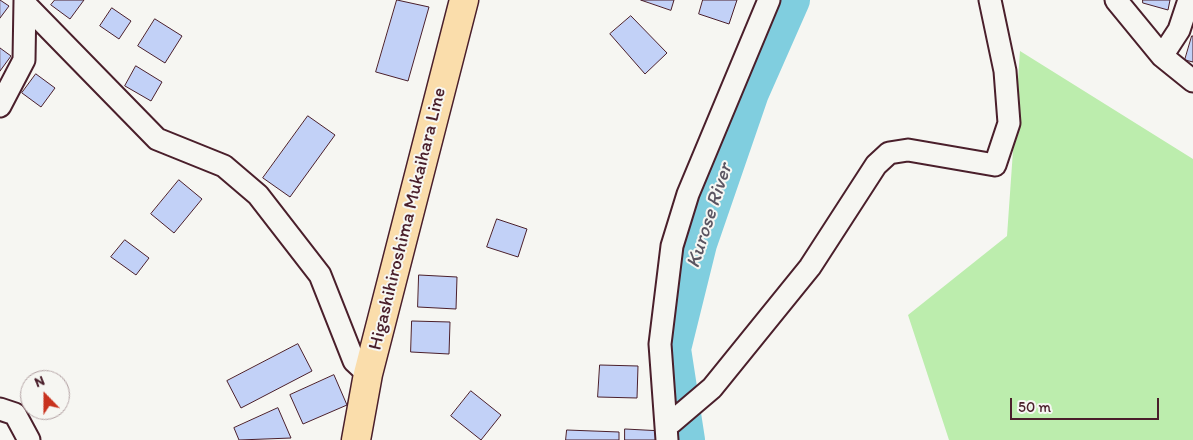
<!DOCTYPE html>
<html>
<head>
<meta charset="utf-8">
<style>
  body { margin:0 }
  #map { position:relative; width:1193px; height:440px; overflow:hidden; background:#f6f6f2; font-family:Itim,sans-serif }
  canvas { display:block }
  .north { position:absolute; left:20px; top:370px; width:50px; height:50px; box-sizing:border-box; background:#f6f6f2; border:1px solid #b1a0a2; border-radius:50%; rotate:338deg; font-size:14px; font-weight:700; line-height:20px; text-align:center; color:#4a1f2b }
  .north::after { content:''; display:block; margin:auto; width:18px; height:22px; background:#c8321e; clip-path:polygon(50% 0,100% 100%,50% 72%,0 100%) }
  .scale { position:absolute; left:1010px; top:398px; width:149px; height:22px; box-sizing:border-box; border:2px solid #4a1f2b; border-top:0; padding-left:6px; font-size:15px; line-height:18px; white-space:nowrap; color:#4a1f2b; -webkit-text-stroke:4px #f6f6f2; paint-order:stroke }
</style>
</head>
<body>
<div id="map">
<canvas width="1193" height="440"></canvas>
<div class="north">N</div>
<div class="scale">50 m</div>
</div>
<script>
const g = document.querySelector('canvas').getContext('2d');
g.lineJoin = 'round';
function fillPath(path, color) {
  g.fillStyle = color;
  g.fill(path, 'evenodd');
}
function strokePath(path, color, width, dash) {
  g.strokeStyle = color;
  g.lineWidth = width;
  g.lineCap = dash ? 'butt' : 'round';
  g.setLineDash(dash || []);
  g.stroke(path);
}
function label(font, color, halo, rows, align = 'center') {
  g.font = font + ' Itim,sans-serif';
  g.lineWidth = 4;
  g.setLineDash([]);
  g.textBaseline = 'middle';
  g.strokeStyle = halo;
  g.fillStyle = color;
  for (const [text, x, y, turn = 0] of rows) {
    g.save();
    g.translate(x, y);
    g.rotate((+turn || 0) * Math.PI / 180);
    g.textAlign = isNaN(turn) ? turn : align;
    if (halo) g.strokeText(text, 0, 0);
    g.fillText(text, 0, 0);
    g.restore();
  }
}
const green = new Path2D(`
  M1020 51 1193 159V440H949L908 315 1007 236Z`);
const river = new Path2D(`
  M687 440 673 349 699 244 751 93 792 0`);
const building = new Path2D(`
  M0 0 9 6 0 18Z
  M55 0H84L70 19 51 5Z
  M397 0 429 7 408 81 376 72Z
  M641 0H674L671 10Z
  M703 0H737L729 24 699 14Z
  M1143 0H1170L1168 10 1143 3Z
  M112 8 131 21 119 39 100 26Z
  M631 16 667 53 645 74 610 34Z
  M155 19 182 36 165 63 138 46Z
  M1192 36H1193V62L1185 60Z
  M0 48 11 56 0 71Z
  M136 66 162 82 151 101 125 86Z
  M36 74 55 88 41 107 22 93Z
  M308 116 335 135 290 197 263 178Z
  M179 180 202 199 174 233 151 214Z
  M497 219 527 229 518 257 487 247Z
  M125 240 149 258 136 275 111 257Z
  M419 275 457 277 456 309 418 307Z
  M412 321 450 322 449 354 411 352Z
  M298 344 312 371 241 408 227 381Z
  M600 365 638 366 637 398 598 397Z
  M334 375 347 405 303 424 290 395Z
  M471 391 501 415 481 440 451 416Z
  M278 408 291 438 239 440 234 428Z
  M625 429 663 431V440H625Z
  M567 430 619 432V440H566Z`);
const street = new Path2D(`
  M1116 0 1162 56 1193 81
  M26 5 157 139 224 166 258 195 320 275 354 361 368 374
  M1162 56 1179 30 1189 0
  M0 106 24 60 25 0
  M0 409 15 414 29 440
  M666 425 672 422 712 388 810 267 876 165 889 153 908 150 995 165 1009 123 1005 71 990 0
  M667 440 660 344 672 246 688 194 769 0`);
const primary = new Path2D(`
  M356 440 368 374 464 0`);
const streetNames = [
  ["Higashihiroshima Mukaihara Line",408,219,-76]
];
const waterNames = [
  ["Kurose River",710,216,-72]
];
fillPath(green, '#bcedad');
strokePath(river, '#80cedf', 36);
fillPath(building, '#c2d1f7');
strokePath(building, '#4a1f2b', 1);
strokePath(street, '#4a1f2b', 25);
strokePath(primary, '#4a1f2b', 31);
strokePath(street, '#f6f6f2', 21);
strokePath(primary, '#faddab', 28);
label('19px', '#4a1f2b', '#f6f6f2', streetNames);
label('italic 20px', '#5a5461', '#f6f6f2', waterNames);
</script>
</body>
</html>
